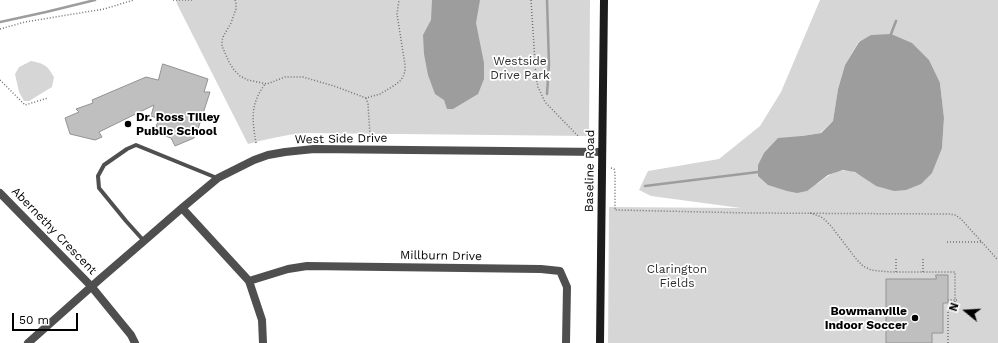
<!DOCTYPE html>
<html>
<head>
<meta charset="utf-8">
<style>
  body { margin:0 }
  #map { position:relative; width:998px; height:343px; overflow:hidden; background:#fff; font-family:"Work Sans",sans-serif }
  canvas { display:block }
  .north { position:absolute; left:946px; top:291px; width:40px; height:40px; -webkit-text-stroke:3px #fff; paint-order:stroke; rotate:288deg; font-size:11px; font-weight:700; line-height:16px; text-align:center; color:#000 }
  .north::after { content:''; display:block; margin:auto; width:14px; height:18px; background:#000; clip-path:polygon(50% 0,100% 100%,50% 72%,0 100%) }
  .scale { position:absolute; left:12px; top:313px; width:66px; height:18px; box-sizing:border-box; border:2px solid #000; border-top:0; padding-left:5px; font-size:12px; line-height:14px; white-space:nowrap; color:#000; -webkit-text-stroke:3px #fff; paint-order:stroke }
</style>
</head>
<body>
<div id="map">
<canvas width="998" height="343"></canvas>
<div class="north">N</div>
<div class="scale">50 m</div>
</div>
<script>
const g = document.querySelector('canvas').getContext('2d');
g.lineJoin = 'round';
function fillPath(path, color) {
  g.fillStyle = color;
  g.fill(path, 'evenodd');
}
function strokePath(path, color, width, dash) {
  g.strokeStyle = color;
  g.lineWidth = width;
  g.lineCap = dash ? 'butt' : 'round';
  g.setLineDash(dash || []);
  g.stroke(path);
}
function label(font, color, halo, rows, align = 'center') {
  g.font = font + ' "Work Sans",sans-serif';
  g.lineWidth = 3.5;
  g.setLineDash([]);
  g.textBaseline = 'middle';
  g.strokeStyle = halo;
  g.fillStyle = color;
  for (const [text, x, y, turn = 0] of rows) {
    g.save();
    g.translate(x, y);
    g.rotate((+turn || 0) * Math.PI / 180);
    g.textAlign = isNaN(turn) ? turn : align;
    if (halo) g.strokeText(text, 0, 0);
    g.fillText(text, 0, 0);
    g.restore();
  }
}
const green = new Path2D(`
  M176 0H590L589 136 304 133C285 135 266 139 248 144L177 4Z
  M820 0H998V343H608L609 207 741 208 651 196 639 190 648 171 719 159 760 126 781 92ZM859 41 940 83 944 118 942 148 876 186C869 181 862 175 854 172 840 167 828 175 817 184L802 136 820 133 833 121 838 89 845 65Z
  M31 61C45 64 47 65 54 77L52 87 29 101H24L19 92 15 74 19 67Z`);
const water = new Path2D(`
  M432 0H480L476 23 484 63V79L478 94 453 109H447L444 100 435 94 428 75 424 54 423 35 431 20Z
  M891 34 912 43 929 60 940 83 944 118 942 148 932 173 921 184 906 190 894 191 876 186 855 172 843 170 828 175 807 191 797 193 787 191 768 185 758 176V165L764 153 778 138 802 136 821 133 833 121 838 89 845 65 859 42 871 35Z`);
const stream = new Path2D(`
  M0 22 46 12 95 0
  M891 34 896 21
  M547 94 549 64 547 0
  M645 186 758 172`);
const building = new Path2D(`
  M163 64 208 79 204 92H210L197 132H196L194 138 175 146 171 138 154 132 159 119 151 116 154 105 99 132 102 137 95 140 70 134 65 118 79 112 76 109 93 103 92 100 146 77 158 80Z
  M936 275H948V303H943V333H932V343H886V279H936Z`);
const path = new Path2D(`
  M173 0H193
  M235 0 236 2V9L231 23 223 37 222 41V46L229 62 234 70 240 76 248 80 267 84 285 77H303L334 86 366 98 380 94 395 85 400 81 403 77 405 71V65L397 14 399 0
  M531 0 536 77 538 87 545 102 579 137
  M0 29 25 22 104 9 134 0
  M0 80 25 105 48 98
  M366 98 368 104 370 135
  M256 143C252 119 250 105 265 84
  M611 168 614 169 615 173V210L750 213 949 214 955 215 961 219 998 260
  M810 213 819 216 823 218 831 226 857 260 863 266 871 270 879 271 893 272H955V300H948
  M947 242H981
  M896 272V257
  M923 272V257
  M948 343V310H955V300H957`);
const lane = new Path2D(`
  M144 241 126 221 99 188 98 176 104 165 127 149 136 145 217 178`);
const street = new Path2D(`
  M0 193 91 286 131 335 135 343
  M182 208 249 281 262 320 263 343
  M249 281 288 269 307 266 541 269 560 271 567 287 566 343
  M28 343 100 279 144 241 182 208 218 178 254 160 268 155 285 152 314 149 602 152`);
const secondary = new Path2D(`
  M600 343 604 0`);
const markers = [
  [128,124,4,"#000"],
  [915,318,4,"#000"]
];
const parkNames = [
  ["Westside",520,61],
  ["Drive Park",520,75],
  ["Clarington",677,269],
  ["Fields",677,283]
];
const poiNames = [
  ["Dr. Ross Tilley",136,117],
  ["Public School",136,131],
  ["Bowmanville",907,311,"right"],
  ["Indoor Soccer",907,325,"right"]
];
const streetNames = [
  ["West Side Drive",341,139,-1],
  ["Baseline Road",590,171,-89],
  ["Abernethy Crescent",54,231,46],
  ["Millburn Drive",441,256,1]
];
fillPath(green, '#d6d6d6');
fillPath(water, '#9d9d9d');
strokePath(stream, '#9d9d9d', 2.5);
fillPath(building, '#bfbfbf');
strokePath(building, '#939393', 1);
strokePath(path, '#717171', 1.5, [1, 2]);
strokePath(lane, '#4f4f4f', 4);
strokePath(street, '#4f4f4f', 8);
strokePath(secondary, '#1c1c1c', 8);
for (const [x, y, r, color] of markers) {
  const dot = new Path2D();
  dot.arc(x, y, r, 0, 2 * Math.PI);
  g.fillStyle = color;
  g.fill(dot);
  strokePath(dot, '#fff', 1.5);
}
label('12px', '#2d2d2d', '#fff', parkNames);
label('bold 12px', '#000', '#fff', poiNames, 'left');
label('12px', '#000', '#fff', streetNames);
</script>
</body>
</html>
